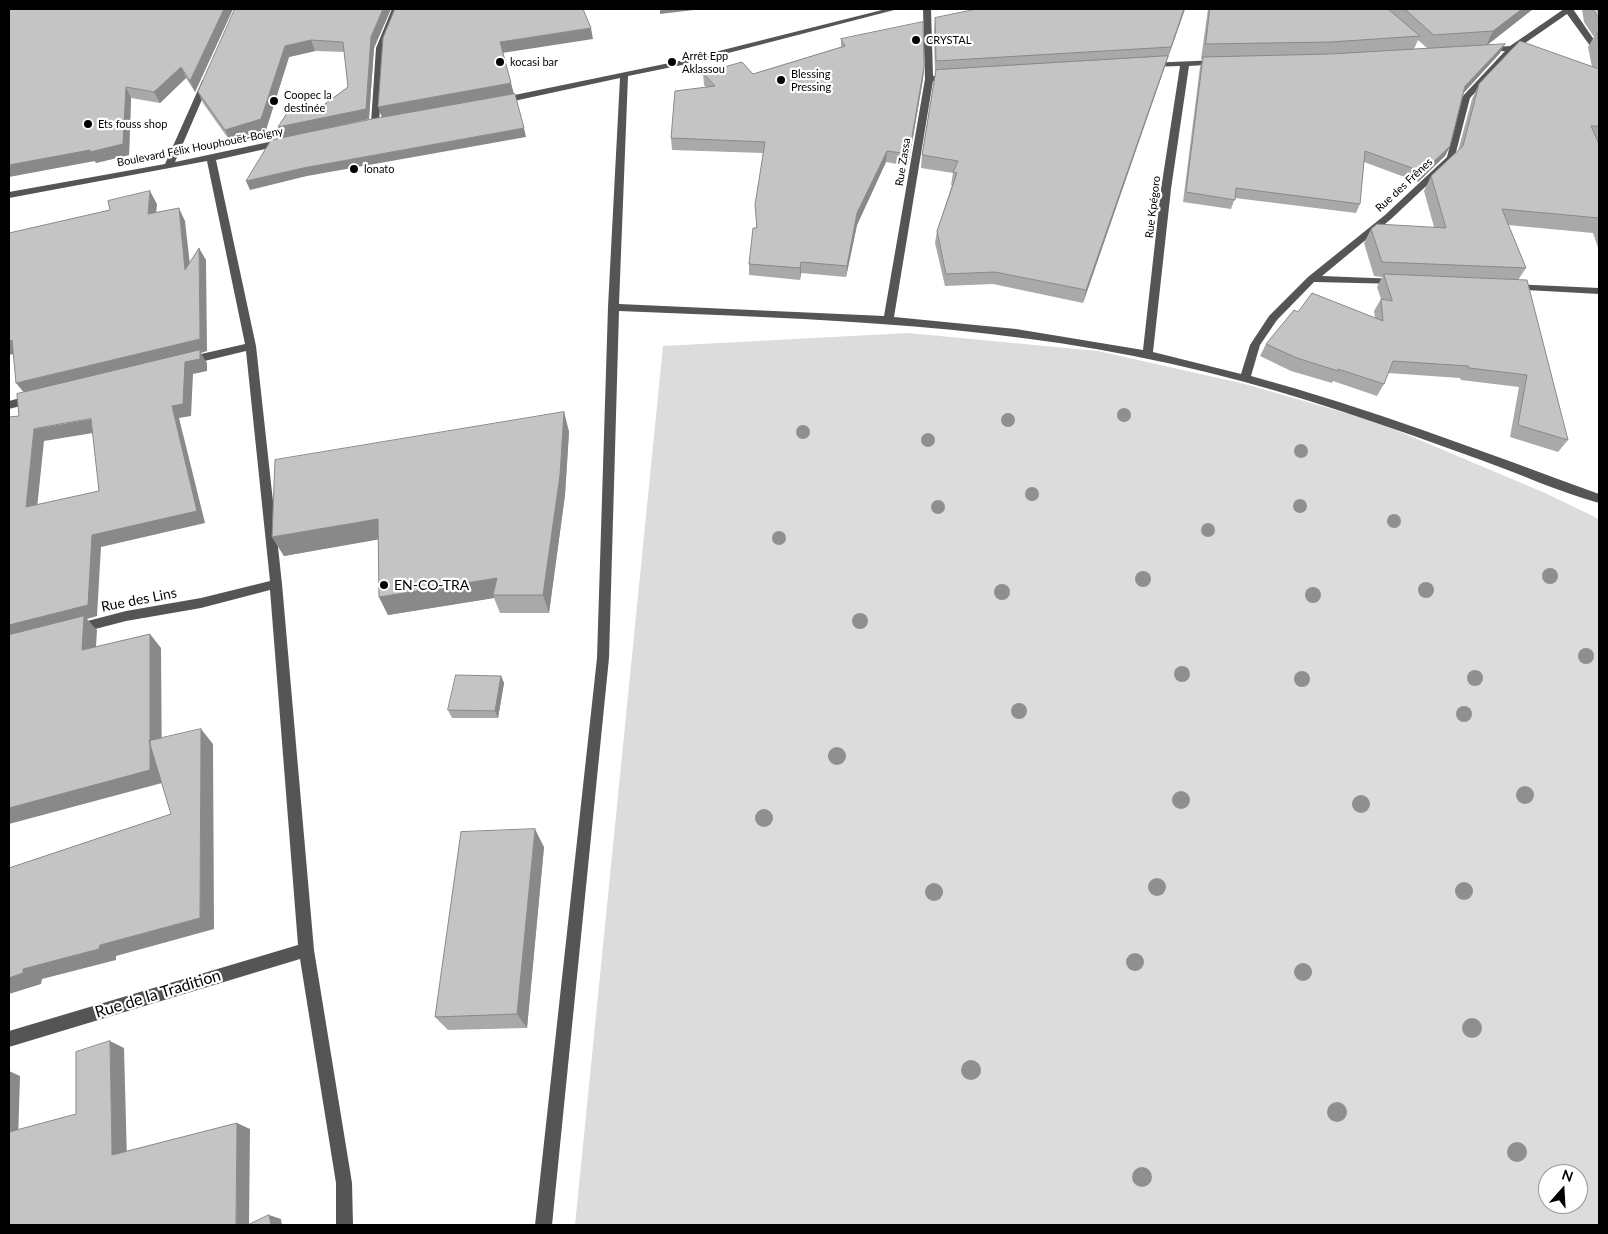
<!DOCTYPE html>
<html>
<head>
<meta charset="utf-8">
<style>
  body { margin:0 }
  #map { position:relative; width:1608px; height:1234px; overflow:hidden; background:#fff; font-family:Lato,sans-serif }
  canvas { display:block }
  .frame { position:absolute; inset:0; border:10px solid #000; pointer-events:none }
  .north { position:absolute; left:1538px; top:1164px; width:50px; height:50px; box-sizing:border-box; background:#fff; border:1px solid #999; border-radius:50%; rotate:19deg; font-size:14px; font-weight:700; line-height:20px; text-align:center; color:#000 }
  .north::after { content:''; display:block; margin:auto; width:18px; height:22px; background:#000; clip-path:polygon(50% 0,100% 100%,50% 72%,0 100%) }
</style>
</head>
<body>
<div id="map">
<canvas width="1608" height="1234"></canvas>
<div class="frame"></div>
<div class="north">N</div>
</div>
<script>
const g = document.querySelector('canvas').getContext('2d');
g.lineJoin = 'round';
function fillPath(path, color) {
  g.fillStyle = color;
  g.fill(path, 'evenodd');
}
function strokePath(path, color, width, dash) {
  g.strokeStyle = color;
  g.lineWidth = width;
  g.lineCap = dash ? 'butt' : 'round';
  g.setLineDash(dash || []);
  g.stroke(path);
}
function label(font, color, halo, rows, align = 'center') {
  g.font = font + ' Lato,sans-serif';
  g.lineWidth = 4.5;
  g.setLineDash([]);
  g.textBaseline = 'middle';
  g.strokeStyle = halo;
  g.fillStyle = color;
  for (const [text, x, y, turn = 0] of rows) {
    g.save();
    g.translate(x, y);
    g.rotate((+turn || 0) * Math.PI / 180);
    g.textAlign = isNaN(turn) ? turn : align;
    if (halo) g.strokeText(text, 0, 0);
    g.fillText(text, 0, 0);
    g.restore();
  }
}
const green = new Path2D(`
  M908 333 1098 351 1245 384 1377 422 1545 493 1599 519V1225H575L663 346ZM1548 1174H1578V1204H1548Z`);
const minor = new Path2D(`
  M392 9H400L384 48 379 123 375 126 371 123 376 48Z
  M886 9H898L682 65 628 76 619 304 884 316 925 79 923 9H931L933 76 951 74 955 77 951 80 933 81 894 317 1016 329 1143 350 1161 189 1180 66 1148 67 1144 65 1148 63 1218 60H1221V64L1189 66 1171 189 1153 352 1241 374 1250 345 1269 316 1308 277 1385 215 1447 157 1462 97 1505 51 1485 52 1481 50 1482 48 1510 46 1564 9H1573L1599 47V54H1596L1567 14 1515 50 1470 98 1454 160 1391 219 1322 276 1397 279 1401 280V284L1314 282 1277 320 1260 345 1251 376C1369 408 1484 452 1599 494V503C1559 492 1520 474 1481 460 1390 427 1300 395 1206 372 1014 324 816 319 619 311L609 658 552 1225H535L597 658 608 307 620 78 500 104 496 101 500 98 679 61Z
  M206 78 210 81 175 162 283 139 287 142 283 145 216 160 256 346 282 584 314 950 352 1183 353 1225H336V1183L300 959 9 1047V1031L298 945 270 590 201 608 126 621 76 634 72 633 70 629 72 625 76 624 126 611 201 598 270 581 246 351 188 365 183 361 188 357 245 344 207 161 9 198V192L165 164 202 81Z
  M1512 284 1599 288V294L1508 289V285Z
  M35 394 40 398 39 401 9 409V401Z`);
const trees = [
  [1124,415,7],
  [1008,420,7],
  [803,432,7],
  [928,440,7],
  [1301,451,7],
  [1032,494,7],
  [1300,506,7],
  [938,507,7],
  [1394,521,7],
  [1208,530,7],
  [779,538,7],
  [1550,576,8],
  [1143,579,8],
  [1426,590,8],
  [1002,592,8],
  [1313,595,8],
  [860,621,8],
  [1586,656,8],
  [1182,674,8],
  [1475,678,8],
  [1302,679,8],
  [1019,711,8],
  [1464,714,8],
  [837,756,9],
  [1525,795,9],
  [1181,800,9],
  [1361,804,9],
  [764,818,9],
  [1157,887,9],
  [1464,891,9],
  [934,892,9],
  [1135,962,9],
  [1303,972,9],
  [1472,1028,10],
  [971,1070,10],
  [1337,1112,10],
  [1517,1152,10],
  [1142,1177,10]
];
const wall = new Path2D(`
  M9 9H233L195 92 186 78 160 103 131 98 129 155 96 163Z
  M235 9H391L374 48 369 119 282 138 314 112 348 87 344 52 315 51 289 57 266 130 230 141 203 103 198 92Z
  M1185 9 1083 303 993 284 945 286 935 243 937 231 952 185H951L953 173 921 168 922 155 935 74 934 31 935 18Z
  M1208 9H1533L1487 45 1500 53 1464 92 1450 146 1445 156 1418 182 1364 162 1360 204 1356 213 1235 198 1231 209 1183 202 1200 67 1203 59H1201ZM1418 40 1427 48 1414 49Z
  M1582 9H1599V141H1598L1599 144V251L1593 233 1508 225 1526 268 1518 280 1568 440 1558 452 1510 437 1519 387 1461 380 1460 378 1388 373 1384 384 1377 396 1333 381 1332 383 1291 371 1260 356 1266 344 1298 312 1375 318 1374 311 1381 299 1377 287 1382 277 1374 276 1364 243 1371 229 1434 227 1424 191 1431 176 1458 151 1472 99 1479 84 1592 67 1588 47 1594 37 1584 22Z
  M841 39 924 67 923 79 908 166 886 162 857 225 846 277 801 273 800 280 749 275V264L756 228 763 153 672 150 671 138 706 87 704 85 703 73 753 74 841 47Z
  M564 412 569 432 565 495 549 613H500L494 598 388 615 379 597 378 539 284 556 272 537Z
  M501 676 504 683 498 718H452L448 710Z
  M544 847 527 1028 448 1030 435 1017Z`);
const shadedWall = new Path2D(`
  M224 9H233L195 92 190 81Z
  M383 9H391L374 48 369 119 282 138 278 127 366 109 371 37Z
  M660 9H702L660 14Z
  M1184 9H1185L1167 60 1171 47Z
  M1522 9H1533L1486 46 1493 31Z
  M591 28 593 39 502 53 500 42Z
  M311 40 315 51 289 57 266 130 230 141 225 130 285 46Z
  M1505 44 1500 53 1461 96 1465 86Z
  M1168 56 1164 69 1083 303 1086 290Z
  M181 67 186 78 160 103 154 92Z
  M924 67 923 79 908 166 909 154Z
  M511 83 514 94 382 118 378 107Z
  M126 87 131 98 129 155 96 163 95 161 9 177V165Z
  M524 128 526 137 307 176 250 190 246 181 303 168Z
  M1450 146 1445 156 1418 182 1423 172Z
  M887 151 886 162 857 225 846 277 847 266 857 213Z
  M150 191 157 204 155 227 148 214Z
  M179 208 185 221 192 283 185 270Z
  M199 248 206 260 207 351 201 353 207 363V371L193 374 191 416 179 418 205 523 101 547 97 616 87 619 97 630 95 664 9 638V625L92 535 172 406 26 395 16 383 200 339Z
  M801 262V273L800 280V268Z
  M12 340 22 352 9 355V341Z
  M564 412 569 432 565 495 549 613 543 595Z
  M91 419 99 432 44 441 36 518 26 507 34 429Z
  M378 519 387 538 284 556 272 537Z
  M497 578 493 595 494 598 388 615 379 597Z
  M150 634 161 648 162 783 9 824V808Z
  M501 676 504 683 498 718 495 711Z
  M201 729 213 744 214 929 116 956V960L42 979 41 984 9 994V978L23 969 100 945 200 918Z
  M535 829 544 847 527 1028 517 1014Z
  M110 1041 124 1048 127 1161 112 1155Z
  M9 1071 20 1076 18 1141 9 1138Z
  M237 1123 250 1129 249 1225H236Z
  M269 1215 281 1219 282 1225H271Z`);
const building = new Path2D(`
  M9 9H224L190 81 181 67 154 92 126 87 123 144 90 152V150L9 165Z
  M235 9H383L371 37 366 109 278 127 291 107 314 112 348 87 343 42 311 40 285 46 261 119 225 130 198 92Z
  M395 9H583L591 28 500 42 511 83 378 107 383 38Z
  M977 9H1184L1171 47 936 61 935 18Z
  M1210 9H1388L1420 36 1331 42 1206 44Z
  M1405 9H1522L1493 31 1434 35Z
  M1593 9H1599V18Z
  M923 22 924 67 909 154 887 151 857 213 847 266 801 262 800 268 749 264 753 228H757L755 205 765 142 671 138 675 91 715 86 703 73 742 62 753 74 845 46 841 39Z
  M1597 33 1599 36V46Z
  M1520 41 1599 69V126H1591L1599 144V218L1502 209 1526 268 1382 262 1371 229 1377 224 1446 228 1431 176 1463 146 1479 84Z
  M1505 44 1465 86 1450 146 1423 172 1365 151 1360 204 1236 188 1235 200 1186 192 1203 57 1330 54Z
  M1168 56 1086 290 995 272 946 274 937 231 957 173 953 172 958 161 922 155 936 70Z
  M515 94 524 128 303 168 246 181 271 140 372 119Z
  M150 191 148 214 179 208 185 270 199 248 200 339 16 383 12 340 9 341V233L110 210 108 201Z
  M1384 274 1527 280 1568 440 1518 425 1527 375 1469 368 1468 366 1393 361 1384 384 1338 369V371L1297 358 1266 344 1294 310 1298 312 1312 293 1383 321 1381 299 1392 301Z
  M200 350V359L185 362 183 404 172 406 197 511 92 535 88 605 9 625V417L19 416 17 394ZM91 419 99 491 26 507 34 429Z
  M564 412 560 475 543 595H493L497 578 379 597 378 519 272 537 275 460Z
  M84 616 82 650 150 634V770L9 808V635Z
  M456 675 501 676 495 711 448 710Z
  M201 729 200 918 100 945 99 949 23 969V973L9 978V868L171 814 149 741Z
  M535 829 517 1014 435 1017 461 832Z
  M110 1041 112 1155 237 1123 236 1225H9V1132L76 1114V1052Z
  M269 1215 271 1225H248Z`);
const markers = [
  [916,40,5,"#000"],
  [500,62,5,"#000"],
  [672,62,5,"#000"],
  [781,80,5,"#000"],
  [274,101,5,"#000"],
  [88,124,5,"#000"],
  [354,169,5,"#000"],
  [384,585,5,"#000"]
];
const farPoinames = [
  ["CRYSTAL",926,40],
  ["Arrêt Epp",682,56],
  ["Aklassou",682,69],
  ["kocasi bar",510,62],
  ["Blessing",791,74],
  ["Pressing",791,87],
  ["Coopec la",284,95],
  ["destinée",284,108],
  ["Ets fouss shop",98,124],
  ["lonato",364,169]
];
const farStreetnames = [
  ["Boulevard Félix Houphouët-Boigny",200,147,-11],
  ["Rue Zassa",903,162,-81],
  ["Rue des Frênes",1404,185,-43],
  ["Rue Kpégoro",1153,207,-83]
];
const poiNames = [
  ["EN-CO-TRA",394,585]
];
const streetNames = [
  ["Rue des Lins",139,600,-11]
];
const nearStreetnames = [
  ["Rue de la Tradition",158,994,-17]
];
fillPath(green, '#dcdcdc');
fillPath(minor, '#555');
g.fillStyle = '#8f8f8f';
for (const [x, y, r] of trees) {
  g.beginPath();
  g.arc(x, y, r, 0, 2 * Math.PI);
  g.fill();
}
fillPath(wall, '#a9a9a9');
fillPath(shadedWall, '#898989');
fillPath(building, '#c4c4c4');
strokePath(building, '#898989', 1);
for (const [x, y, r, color] of markers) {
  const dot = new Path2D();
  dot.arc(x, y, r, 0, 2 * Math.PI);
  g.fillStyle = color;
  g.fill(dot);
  strokePath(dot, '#fff', 2);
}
label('11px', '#000', '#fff', farPoinames, 'left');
label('11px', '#000', '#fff', farStreetnames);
label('14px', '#000', '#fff', poiNames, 'left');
label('14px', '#000', '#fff', streetNames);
label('16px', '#000', '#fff', nearStreetnames);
</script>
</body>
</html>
